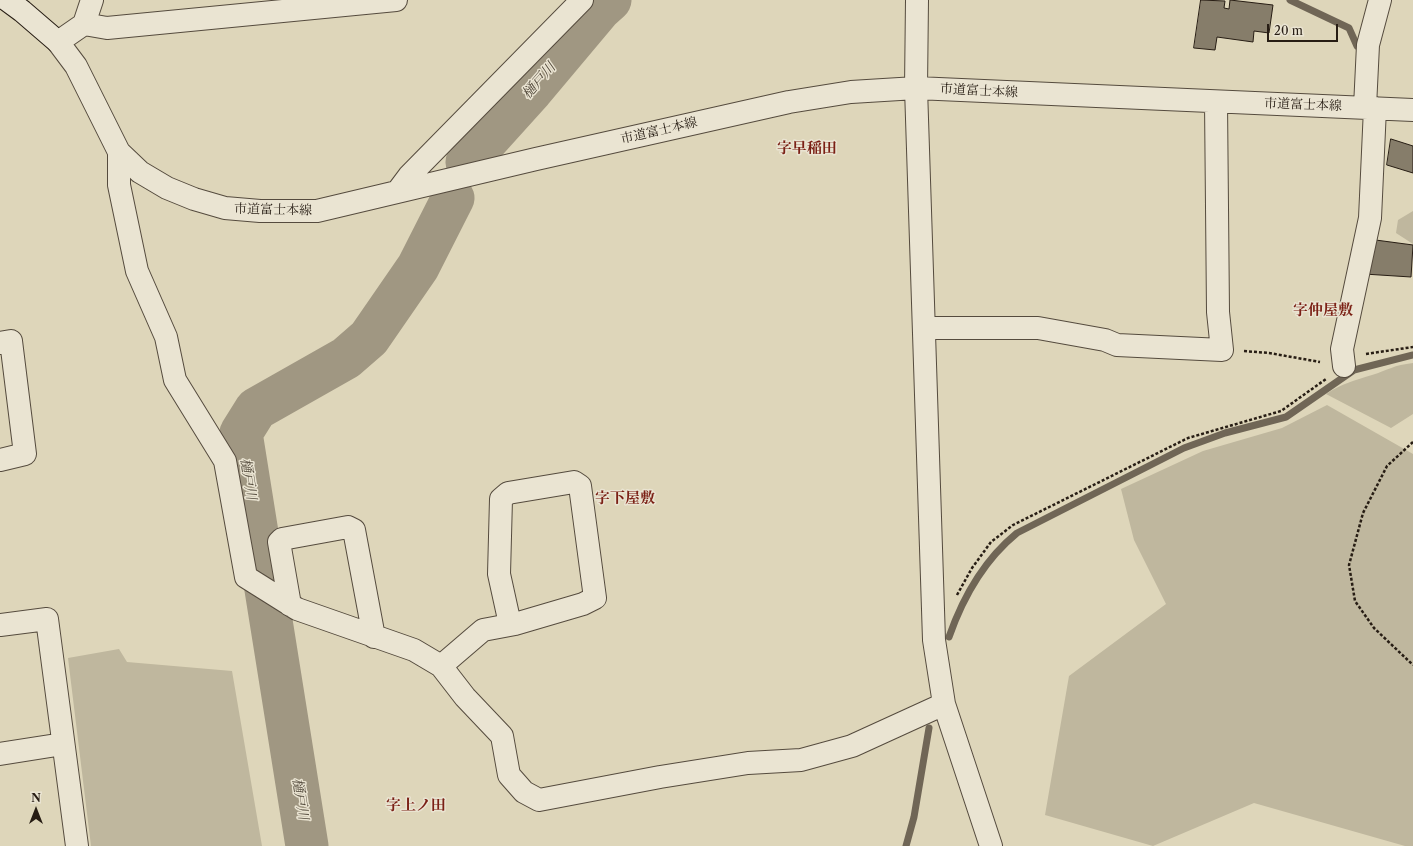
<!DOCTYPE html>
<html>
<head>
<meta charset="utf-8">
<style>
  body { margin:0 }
  #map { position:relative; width:1413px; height:846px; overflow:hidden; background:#ded6ba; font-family:"Libre Caslon Text",serif }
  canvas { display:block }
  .north { position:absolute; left:16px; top:790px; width:40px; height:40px; -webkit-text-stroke:3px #eae4d2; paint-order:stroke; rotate:0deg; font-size:11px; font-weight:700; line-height:16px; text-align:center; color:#271d14 }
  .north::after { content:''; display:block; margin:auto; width:14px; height:18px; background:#271d14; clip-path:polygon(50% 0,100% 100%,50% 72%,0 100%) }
  .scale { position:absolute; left:1267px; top:24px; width:71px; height:18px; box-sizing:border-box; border:2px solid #271d14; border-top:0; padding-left:5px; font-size:12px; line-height:14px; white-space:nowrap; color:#271d14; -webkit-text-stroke:3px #eae4d2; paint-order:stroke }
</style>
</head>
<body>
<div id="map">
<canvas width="1413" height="846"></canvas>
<div class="north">N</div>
<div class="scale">20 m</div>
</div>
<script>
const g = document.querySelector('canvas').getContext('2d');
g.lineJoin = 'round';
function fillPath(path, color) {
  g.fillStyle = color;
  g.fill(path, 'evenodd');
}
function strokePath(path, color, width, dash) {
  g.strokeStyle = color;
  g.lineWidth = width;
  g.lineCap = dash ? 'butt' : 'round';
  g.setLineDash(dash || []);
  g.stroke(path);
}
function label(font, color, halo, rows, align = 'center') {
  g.font = font + ' "Libre Caslon Text","Noto Serif JP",serif';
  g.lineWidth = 3;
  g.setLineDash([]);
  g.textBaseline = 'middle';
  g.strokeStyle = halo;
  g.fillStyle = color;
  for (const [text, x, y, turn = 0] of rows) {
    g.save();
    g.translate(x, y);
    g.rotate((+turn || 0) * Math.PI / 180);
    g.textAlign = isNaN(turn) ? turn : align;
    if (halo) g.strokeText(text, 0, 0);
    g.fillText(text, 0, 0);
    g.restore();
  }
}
const green = new Path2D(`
  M1413 211V244L1396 233 1398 220Z
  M1413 363V414L1391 428 1326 394C1343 383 1353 381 1372 375 1388 370 1394 365 1413 363Z
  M1327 405 1413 454V846H1405L1254 803 1153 846 1045 815 1069 676 1166 604 1134 540 1121 489 1203 451 1282 428Z
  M119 649 127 662 232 671 262 846H91L68 658Z`);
const stream = new Path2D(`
  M1290 0 1349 28 1357 46
  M949 637C963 597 984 560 1017 533L1184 448 1225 433 1286 417 1354 370 1413 355
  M906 846 914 817 929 728`);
const river = new Path2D(`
  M467 162 532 90 600 9 610 0
  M307 846 241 433 256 409 346 358 369 338 418 267 453 198`);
const building = new Path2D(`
  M1201 0 1225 1 1224 8 1229 9 1230 0 1273 5 1269 33 1254 31 1253 42 1217 37 1215 50 1194 48Z
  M1391 139 1413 146V173L1387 165Z
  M1368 239 1413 245 1411 277 1364 274Z`);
const path = new Path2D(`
  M1244 351 1269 353 1320 362
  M1366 354 1413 347
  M1413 442 1387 466 1363 513 1349 565 1355 601 1374 628 1413 665
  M957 595 972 568 991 542 1013 525 1188 438 1281 411 1326 379`);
const street = new Path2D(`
  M396 0 107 28 84 24 58 42 76 66 119 152 140 172 167 188 194 199 225 208 260 211H317L536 159 789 102 851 92 916 88 1413 110
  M917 0 916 88 934 640 944 704 991 846
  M84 24 92 0
  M1365 107 1368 45 1380 0
  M119 152V185L137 271 166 337 175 380 225 461 246 577 297 609 414 650 441 666 465 697 502 736 509 775 524 792 539 800 660 777 748 763 801 760 852 746 944 704
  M397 192 409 176 582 0
  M924 328H1038L1105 340 1117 345 1222 350 1218 312 1216 102
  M0 343 11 341 25 454 0 460
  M1344 366 1342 349 1370 218 1375 108
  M290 605 279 542 282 539 348 527 354 530 374 637
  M0 625 47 619 77 846
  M441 666 483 630 515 624 583 604 595 598 580 486 574 482 508 493 501 499 499 574 510 624
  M0 754 63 744`);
const secondary = new Path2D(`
  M7 0 22 11 58 42`);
const streetNames = [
  ["市道富士本線",979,91,3],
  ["市道富士本線",1303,105,2],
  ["市道富士本線",659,131,-13],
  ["市道富士本線",273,210,1]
];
const waterNames = [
  ["樋戸川",539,81,-49],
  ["樋戸川",248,479,81],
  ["樋戸川",300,799,81]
];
const quarterNames = [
  ["字早稲田",807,149],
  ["字仲屋敷",1323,311],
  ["字下屋敷",625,499],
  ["字上ノ田",416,806]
];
fillPath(green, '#bfb79e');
strokePath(stream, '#706656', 7);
strokePath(river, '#a09782', 43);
fillPath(building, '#867d6a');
strokePath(building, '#271d14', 1);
strokePath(street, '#554b3e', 24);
strokePath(secondary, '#271d14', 24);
strokePath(path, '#271d14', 2.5, [3, 2]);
strokePath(street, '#eae4d2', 22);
strokePath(secondary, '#eae4d2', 22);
label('13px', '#271d14', '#eae4d2', streetNames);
label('italic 14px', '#51483a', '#eae4d2', waterNames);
label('bold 15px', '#7a1f14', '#eae4d2', quarterNames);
</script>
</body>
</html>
